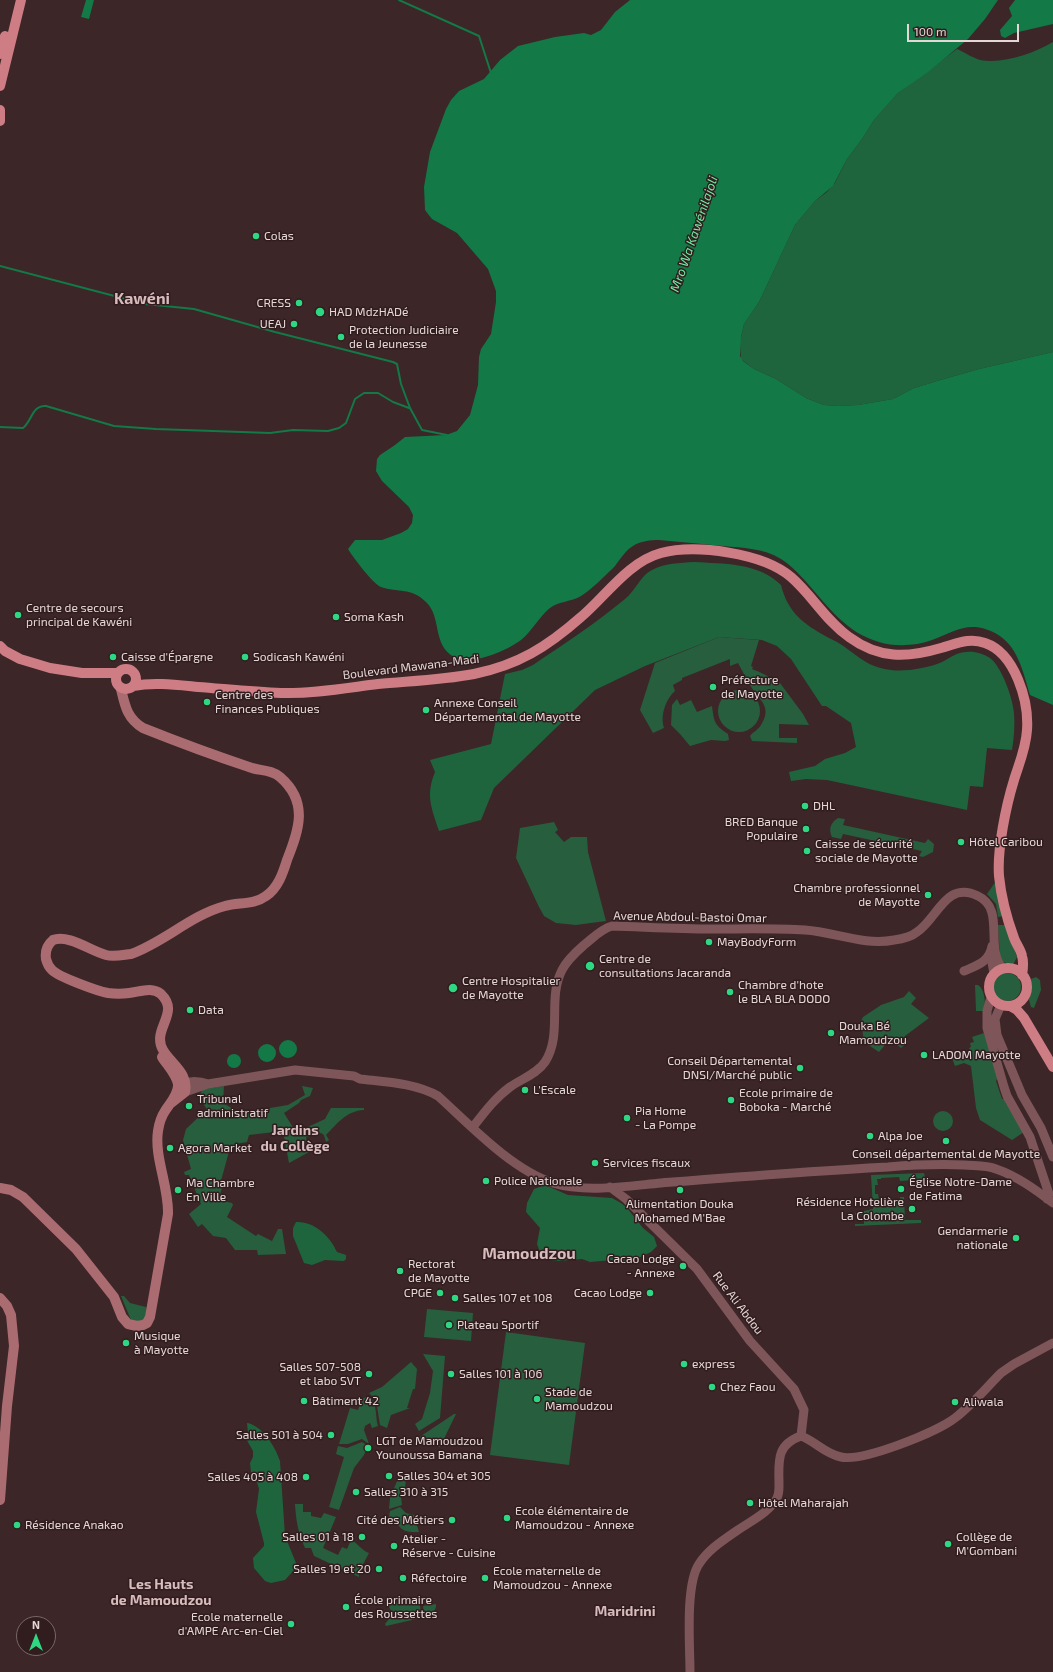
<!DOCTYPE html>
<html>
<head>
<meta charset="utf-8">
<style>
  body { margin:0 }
  #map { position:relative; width:1053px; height:1672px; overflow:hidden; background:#3c2628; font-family:"Exo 2",sans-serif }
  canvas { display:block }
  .north { position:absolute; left:16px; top:1616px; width:40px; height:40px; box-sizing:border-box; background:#311c1e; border:1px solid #796768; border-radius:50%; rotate:0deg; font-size:11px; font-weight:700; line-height:16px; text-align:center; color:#e6d7d7 }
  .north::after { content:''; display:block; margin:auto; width:14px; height:18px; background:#2ed883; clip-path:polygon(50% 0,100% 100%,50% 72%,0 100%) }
  .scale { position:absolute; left:907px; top:24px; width:112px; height:18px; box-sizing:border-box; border:2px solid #e6d7d7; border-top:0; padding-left:5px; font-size:12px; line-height:14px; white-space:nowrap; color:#e6d7d7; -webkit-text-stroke:3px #311c1e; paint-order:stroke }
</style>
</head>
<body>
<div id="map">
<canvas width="1053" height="1672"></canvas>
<div class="north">N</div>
<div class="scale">100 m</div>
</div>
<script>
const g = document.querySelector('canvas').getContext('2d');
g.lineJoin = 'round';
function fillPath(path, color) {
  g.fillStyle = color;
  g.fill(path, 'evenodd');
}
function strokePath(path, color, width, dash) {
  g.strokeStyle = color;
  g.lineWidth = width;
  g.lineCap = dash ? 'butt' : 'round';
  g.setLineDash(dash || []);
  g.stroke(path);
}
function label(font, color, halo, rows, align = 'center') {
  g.font = font + ' "Exo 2",sans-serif';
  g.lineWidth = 3;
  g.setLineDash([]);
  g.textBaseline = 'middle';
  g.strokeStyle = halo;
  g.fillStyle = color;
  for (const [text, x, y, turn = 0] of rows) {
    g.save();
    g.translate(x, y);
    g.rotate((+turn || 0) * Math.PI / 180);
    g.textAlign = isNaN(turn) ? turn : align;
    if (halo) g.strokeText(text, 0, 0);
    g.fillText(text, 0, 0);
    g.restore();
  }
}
const green = new Path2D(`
  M719 637 759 640 751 666 753 667 752 669C762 673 768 675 778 684L780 683 803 714 809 725 779 724V738H797V743L752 741 750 736C753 732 758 730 761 725 771 709 763 703 754 691 748 683 743 672 738 663L730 666V659L682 678V680L673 685 675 691C666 699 660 715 664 728L653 733 640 710 655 663Z
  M718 711a21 21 0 1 1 42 0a21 21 0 1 1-42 0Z
  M677 699 680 705 691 700 697 712 712 706C714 721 714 725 728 734L729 740 725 741 711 740 690 746 680 734 671 725 672 705Z
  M838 818 845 819 843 825 925 843 928 839 934 844 933 852 923 857 919 856 922 851 843 834 841 839 832 837C828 829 831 822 838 818Z
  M554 822 558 830 555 832 564 842 571 837H587L588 852 606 921 576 925 556 923 544 916 539 907 516 858 520 828Z
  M996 881 1004 916 998 917 996 904 987 894Z
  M998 925H1006L1017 957 1013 965 1003 962 1000 958Z
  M993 987a14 14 0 1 1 28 0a14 14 0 1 1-28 0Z
  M1036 977 1040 980 1041 990 1034 1008 1031 1007 1029 1000 1031 979Z
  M975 985H978C985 989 986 1004 984 1011H976Z
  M909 991 916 998 911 1004 929 1018 905 1036 908 1042 901 1048 890 1039 879 1052 864 1042 861 1021 863 1017 881 1005 904 997Z
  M984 1033 998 1077 996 1081 1002 1099H1005L1024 1132 1012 1140 980 1120 976 1108 971 1066 964 1063 955 1066 952 1058 970 1051 969 1048 971 1047 970 1043 974 1042 972 1037Z
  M224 1086 223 1103 240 1113 288 1105 305 1095 302 1086 313 1088 310 1096 301 1100 299 1103 284 1113 294 1129H296L297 1132 325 1119 331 1108H364V1110C346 1111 338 1123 326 1135L329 1140 326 1142 324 1135 321 1133 306 1137 309 1152 289 1163 283 1131 249 1135 247 1142 235 1144V1147L230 1148 219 1188H222L219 1198 223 1201 232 1203 233 1205 227 1217 256 1236 258 1234 272 1241 278 1229H282L286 1254 258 1255 257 1250H235L226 1238 213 1236 202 1224 198 1227 189 1214 201 1204 189 1175H185L184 1172 191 1169 183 1140 186 1129 207 1109 198 1097 203 1089Z
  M933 1121a10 10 0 1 1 20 0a10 10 0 1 1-20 0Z
  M924 1173 926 1181H916V1180L900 1181 899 1177 881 1178V1179H877L878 1185H875V1194H878L879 1200H882V1201H900V1197H904L905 1220H921V1223L855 1226V1224H864V1215H855V1213L873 1209 871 1175Z
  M121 1296H124L130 1303 146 1307 147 1310 145 1319 138 1322 131 1320Z
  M427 1309 473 1313 471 1341 424 1337Z
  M506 1332 585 1343 569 1465 490 1455Z
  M423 1354 445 1356 440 1418 419 1431 415 1424 422 1419 430 1393 433 1371Z
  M411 1362 417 1369 415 1389H413L407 1408H410L391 1415 387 1428 380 1425 376 1400 369 1393 382 1387Z
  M368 1396C378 1402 375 1416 378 1426L372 1428 370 1423 365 1426 364 1430 369 1444 362 1439 348 1444H339L350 1408 358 1410 362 1399Z
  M454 1414H456L440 1447 418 1438Z
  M362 1442 368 1446 364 1455 354 1468 339 1510 329 1507 344 1457 336 1454 338 1446 347 1448Z
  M400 1474 406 1480 404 1494 401 1497 402 1505 389 1509 390 1498Z
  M295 1504H303V1512H311V1516L321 1518 324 1513 336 1517 323 1548 338 1555 342 1547 347 1549 351 1540C358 1543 362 1551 369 1553L359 1572V1577L314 1556 311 1548H305C298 1532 296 1521 295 1504Z
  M400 1507 406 1513 414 1515 419 1532C396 1533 403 1525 389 1517L390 1511Z
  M385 1600 408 1605H420L421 1618 386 1626 385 1624 393 1614Z
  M436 1604C437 1611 430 1616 424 1618L423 1606Z`);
const forest = new Path2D(`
  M1053 42V352L979 369 937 381 914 388 893 399 858 405 839 406 824 405 806 398 776 379 754 369 741 359 740 342 744 324 759 302 795 225 815 201 827 192 835 183 847 159 862 139 874 120 898 93 957 49C964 52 973 58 980 60 1004 64 1032 54 1053 42Z
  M694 562C723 564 758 562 781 585 788 614 806 626 833 640 855 651 863 667 891 670 905 672 929 668 942 662 950 658 957 652 967 652 974 651 984 654 990 658 1002 667 1013 699 1014 713 1015 725 1014 738 1012 750L987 748 983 787 970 786 967 810 827 780 806 779 791 781 789 772 815 766 825 759 845 753 856 747 851 723 826 706H822L791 659 777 646 762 640 719 637 645 666 595 690 494 788 481 820 439 831C432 809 425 796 435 772L430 760 491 744 505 674 522 670 533 665C564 644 596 623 625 599 636 590 640 576 652 570 664 563 680 563 694 562Z
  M545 1185 568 1195 612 1198 621 1203 627 1208 643 1228 654 1237 657 1246 651 1252 630 1262 613 1260 590 1262 582 1259 558 1261 548 1260 540 1252 537 1244 540 1228 526 1212 527 1203 534 1189Z
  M296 1222C314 1221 330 1236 337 1252L346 1255V1259L344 1261 325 1260 312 1265 304 1263 293 1236V1228Z
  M247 1423C262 1425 276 1448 280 1461L285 1536 296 1563 295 1569 285 1580 271 1583 265 1581 254 1568 253 1558 264 1546V1543L256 1512 259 1489 256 1479 251 1472 250 1463 253 1457V1451L245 1437 248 1433Z`);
const water = new Path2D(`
  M86 0H94L89 19 81 17Z
  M630 0H998L985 19 968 39 928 72 898 93 874 120 862 139 847 159 833 186 815 201 795 225 759 302 744 324 741 337 740 356 743 361 754 369 776 379 806 398 824 405 839 406 858 405 893 399 914 388 937 381 979 369 1053 352V705L1030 695C1023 672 1018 645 995 633 969 620 956 631 932 640 916 646 895 647 879 642 847 633 828 607 808 584 800 575 791 565 781 559 763 548 743 548 723 546 702 544 681 542 659 540 651 540 640 541 633 546 626 550 620 559 615 566 608 573 589 592 581 596 571 602 559 601 550 608 539 617 532 631 521 640 508 650 470 667 454 657 432 645 442 617 426 602 411 587 398 593 381 587 374 585 352 556 348 549L355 540H382L401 533 408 529 412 523 413 515 409 507 382 481 376 471 377 459 380 455 395 445 405 437 446 435 457 431 470 415 478 385 479 357 481 349 491 334 496 302V291L488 269 457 233 432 219 428 214 425 210 424 187 430 152 446 109 451 100 459 91 484 79 500 60 518 46 555 37 584 33 591 35 601 30 615 12Z
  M1015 0H1053V24L1014 33 1005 38 1001 36 1000 30 1012 16 1009 8Z
  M279 1049a9 9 0 1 1 18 0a9 9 0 1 1-18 0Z
  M258 1053a9 9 0 1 1 18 0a9 9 0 1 1-18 0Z
  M227 1061a7 7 0 1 1 14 0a7 7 0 1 1-14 0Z`);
const stream = new Path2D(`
  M399 0 479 36 491 73
  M0 266 145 304 194 309 275 332 393 362 397 364 401 384 410 408 422 430 447 435
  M0 427 23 428C32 421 32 405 46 406L114 426 156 429 270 433 293 430 328 431 339 428 346 423 355 399 364 393H378L393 402 409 408`);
const tertiary = new Path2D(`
  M991 956 994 974
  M964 971C978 965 989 962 992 946
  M991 997 987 1011V1028L1004 1087 1007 1096 1030 1137 1049 1194 1047 1199
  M1001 1005 995 1019 997 1035 1022 1095 1041 1128 1053 1157
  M208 1084C200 1081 185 1080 178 1086L185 1092 208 1084 295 1070 354 1076 360 1079C386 1082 415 1083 438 1096 470 1125 511 1169 553 1183 585 1193 628 1186 661 1183 737 1177 812 1171 888 1167 913 1165 939 1164 964 1165 975 1166 986 1165 996 1169 1017 1176 1036 1190 1053 1203
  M473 1127C484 1113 495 1098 510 1087 521 1079 537 1074 545 1062 563 1034 547 999 562 970 567 960 576 952 584 945 593 938 601 929 612 926 645 927 678 929 711 929 742 929 774 928 805 930 835 932 864 946 894 940 902 939 911 937 917 932 938 918 946 880 978 896 1006 909 984 948 1003 969
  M610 1187 626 1199 697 1269 750 1341 794 1389 804 1410 801 1436
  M690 1672C690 1646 685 1585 699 1564 708 1550 722 1541 735 1532 749 1522 769 1513 777 1498 779 1494 779 1490 779 1486 779 1463 775 1445 801 1436 815 1441 825 1454 841 1457 863 1462 937 1432 955 1418 972 1405 986 1388 1001 1373L1014 1364 1053 1343`);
const secondary = new Path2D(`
  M121 689C125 706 127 718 143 728 178 742 213 755 249 767 259 771 271 769 280 777 309 802 299 830 287 860 283 873 278 888 266 896 254 905 238 902 225 906 191 915 163 943 131 954 122 955 114 957 106 955 91 951 68 934 53 940 47 945 45 952 46 959 47 963 49 967 52 970 59 977 97 991 108 993 115 994 122 994 129 993 139 992 152 986 161 994 181 1013 151 1029 163 1050 171 1064 189 1073 185 1092L171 1103
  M0 1188 11 1190 23 1197 76 1249 114 1297 122 1317 128 1324 137 1326 143 1325 147 1323 150 1317 168 1214C169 1187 154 1157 158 1131 159 1124 161 1117 165 1111 170 1103 179 1094 178 1084 176 1074 167 1065 162 1057
  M0 1298 7 1306 11 1315 14 1346 7 1406 0 1500`);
const primary = new Path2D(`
  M0 54 5 36
  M0 86 21 0
  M0 110V121
  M0 646 5 651 20 659 50 668 82 673H117
  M116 679a10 10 0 1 1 20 0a10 10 0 1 1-20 0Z
  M133 686C154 682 177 685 198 687 225 689 253 692 281 693 313 694 346 688 378 684 410 681 442 680 474 674 518 665 547 647 581 617 606 596 628 562 661 553 696 544 763 553 791 577 812 595 826 621 849 637 879 659 907 658 941 648 956 644 969 637 985 643 1015 653 1029 701 1027 730 1026 748 1019 764 1014 780 1006 806 997 849 999 876 1001 896 1007 919 1014 938 1016 944 1021 950 1022 956 1024 962 1023 969 1022 975
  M989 987a19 19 0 1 1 38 0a19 19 0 1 1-38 0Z
  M1010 1006 1017 1010 1024 1018 1053 1067`);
const markers = [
  [256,236,4,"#2ed883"],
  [299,303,4,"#2ed883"],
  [320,312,5,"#2ed883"],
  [294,324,4,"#2ed883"],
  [341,337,4,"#2ed883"],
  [18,615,4,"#2ed883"],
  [336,617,4,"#2ed883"],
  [113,657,4,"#2ed883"],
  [245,657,4,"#2ed883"],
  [713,687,4,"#2ed883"],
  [207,702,4,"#2ed883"],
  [426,710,4,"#2ed883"],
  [805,806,4,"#2ed883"],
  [806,829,4,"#2ed883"],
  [961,842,4,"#2ed883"],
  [807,851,4,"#2ed883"],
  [928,895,4,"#2ed883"],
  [709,942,4,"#2ed883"],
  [590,966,5,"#2ed883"],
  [453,988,5,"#2ed883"],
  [730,992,4,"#2ed883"],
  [190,1010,4,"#2ed883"],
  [831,1033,4,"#2ed883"],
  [924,1055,4,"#2ed883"],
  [800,1068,4,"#2ed883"],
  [525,1090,4,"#2ed883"],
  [731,1100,4,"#2ed883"],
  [189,1106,4,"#2ed883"],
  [627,1118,4,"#2ed883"],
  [870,1136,4,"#2ed883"],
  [946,1141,4,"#2ed883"],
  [170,1148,4,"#2ed883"],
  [595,1163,4,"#2ed883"],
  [486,1181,4,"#2ed883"],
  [901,1189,4,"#2ed883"],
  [178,1190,4,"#2ed883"],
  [680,1190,4,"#2ed883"],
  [912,1209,4,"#2ed883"],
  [1016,1238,4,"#2ed883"],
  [683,1266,4,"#2ed883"],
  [400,1271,4,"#2ed883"],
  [440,1293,4,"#2ed883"],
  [650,1293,4,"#2ed883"],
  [455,1298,4,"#2ed883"],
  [449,1325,4,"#2ed883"],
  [126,1343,4,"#2ed883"],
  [684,1364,4,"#2ed883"],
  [369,1374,4,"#2ed883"],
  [451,1374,4,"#2ed883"],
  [712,1387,4,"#2ed883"],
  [537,1399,4,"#2ed883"],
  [304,1401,4,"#2ed883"],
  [955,1402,4,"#2ed883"],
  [331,1435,4,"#2ed883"],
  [368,1448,4,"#2ed883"],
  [389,1476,4,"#2ed883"],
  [306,1477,4,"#2ed883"],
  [356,1492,4,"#2ed883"],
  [750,1503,4,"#2ed883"],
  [507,1518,4,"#2ed883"],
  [452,1520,4,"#2ed883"],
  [17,1525,4,"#2ed883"],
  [362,1537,4,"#2ed883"],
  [948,1544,4,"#2ed883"],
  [394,1546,4,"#2ed883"],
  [379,1569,4,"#2ed883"],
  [403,1578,4,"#2ed883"],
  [485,1578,4,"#2ed883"],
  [346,1607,4,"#2ed883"],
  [291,1624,4,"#2ed883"]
];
const poiNames = [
  ["Colas",264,236],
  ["CRESS",291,303,"right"],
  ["HAD MdzHADé",329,312],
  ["UEAJ",286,324,"right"],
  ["Protection Judiciaire",349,330],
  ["de la Jeunesse",349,344],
  ["Centre de secours",26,608],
  ["principal de Kawéni",26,622],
  ["Soma Kash",344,617],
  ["Caisse d'Épargne",121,657],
  ["Sodicash Kawéni",253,657],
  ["Préfecture",721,680],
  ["de Mayotte",721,694],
  ["Centre des",215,695],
  ["Finances Publiques",215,709],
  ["Annexe Conseil",434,703],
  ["Départemental de Mayotte",434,717],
  ["DHL",813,806],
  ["BRED Banque",798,822,"right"],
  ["Populaire",798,836,"right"],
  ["Hôtel Caribou",969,842],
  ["Caisse de sécurité",815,844],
  ["sociale de Mayotte",815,858],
  ["Chambre professionnel",920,888,"right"],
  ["de Mayotte",920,902,"right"],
  ["MayBodyForm",717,942],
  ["Centre de",599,959],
  ["consultations Jacaranda",599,973],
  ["Centre Hospitalier",462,981],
  ["de Mayotte",462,995],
  ["Chambre d'hote",738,985],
  ["le BLA BLA DODO",738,999],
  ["Data",198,1010],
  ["Douka Bé",839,1026],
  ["Mamoudzou",839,1040],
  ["LADOM Mayotte",932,1055],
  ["Conseil Départemental",792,1061,"right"],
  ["DNSI/Marché public",792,1075,"right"],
  ["L'Escale",533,1090],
  ["Ecole primaire de",739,1093],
  ["Boboka - Marché",739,1107],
  ["Tribunal",197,1099],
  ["administratif",197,1113],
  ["Pia Home",635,1111],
  ["- La Pompe",635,1125],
  ["Alpa Joe",878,1136],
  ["Agora Market",178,1148],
  ["Conseil départemental de Mayotte",946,1154,"center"],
  ["Services fiscaux",603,1163],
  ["Police Nationale",494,1181],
  ["Église Notre-Dame",909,1182],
  ["de Fatima",909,1196],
  ["Ma Chambre",186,1183],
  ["En Ville",186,1197],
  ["Résidence Hotelière",904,1202,"right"],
  ["La Colombe",904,1216,"right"],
  ["Alimentation Douka",680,1204,"center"],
  ["Mohamed M'Bae",680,1218,"center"],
  ["Gendarmerie",1008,1231,"right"],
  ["nationale",1008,1245,"right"],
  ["Cacao Lodge",675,1259,"right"],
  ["- Annexe",675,1273,"right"],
  ["Rectorat",408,1264],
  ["de Mayotte",408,1278],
  ["CPGE",432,1293,"right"],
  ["Cacao Lodge",642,1293,"right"],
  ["Salles 107 et 108",463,1298],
  ["Plateau Sportif",457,1325],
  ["Musique",134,1336],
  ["à Mayotte",134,1350],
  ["express",692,1364],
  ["Salles 507-508",361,1367,"right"],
  ["et labo SVT",361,1381,"right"],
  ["Salles 101 à 106",459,1374],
  ["Chez Faou",720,1387],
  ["Stade de",545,1392],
  ["Mamoudzou",545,1406],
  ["Bâtiment 42",312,1401],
  ["Aliwala",963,1402],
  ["Salles 501 à 504",323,1435,"right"],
  ["LGT de Mamoudzou",376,1441],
  ["Younoussa Bamana",376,1455],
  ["Salles 304 et 305",397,1476],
  ["Salles 405 à 408",298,1477,"right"],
  ["Salles 310 à 315",364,1492],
  ["Hôtel Maharajah",758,1503],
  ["Ecole élémentaire de",515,1511],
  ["Mamoudzou - Annexe",515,1525],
  ["Cité des Métiers",444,1520,"right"],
  ["Résidence Anakao",25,1525],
  ["Salles 01 à 18",354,1537,"right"],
  ["Collège de",956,1537],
  ["M'Gombani",956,1551],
  ["Atelier -",402,1539],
  ["Réserve - Cuisine",402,1553],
  ["Salles 19 et 20",371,1569,"right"],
  ["Ecole maternelle de",493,1571],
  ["Mamoudzou - Annexe",493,1585],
  ["Réfectoire",411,1578],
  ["École primaire",354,1600],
  ["des Roussettes",354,1614],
  ["Ecole maternelle",283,1617,"right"],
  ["d'AMPE Arc-en-Ciel",283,1631,"right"]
];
const streetNames = [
  ["Boulevard Mawana-Madi",411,667,-7],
  ["Avenue Abdoul-Bastoi Omar",690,917,1],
  ["Rue Ali Abdou",738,1303,53]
];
const waterNames = [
  ["Mro Wa Kawénilajoli",694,234,-71]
];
const quarterNames = [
  ["Jardins",295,1130],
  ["du Collège",295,1146],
  ["Les Hauts",161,1584],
  ["de Mamoudzou",161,1600],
  ["Maridrini",625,1611]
];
const districtNames = [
  ["Kawéni",142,299],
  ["Mamoudzou",529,1254]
];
fillPath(green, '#275e3d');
fillPath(forest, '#1e653e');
fillPath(water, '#137947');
strokePath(stream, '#137947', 2);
strokePath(tertiary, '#7e5659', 9);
strokePath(secondary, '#ab6c71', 10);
strokePath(primary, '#ce7d84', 10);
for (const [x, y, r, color] of markers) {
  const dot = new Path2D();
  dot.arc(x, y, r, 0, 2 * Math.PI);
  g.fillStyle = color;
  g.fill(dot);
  strokePath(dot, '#311c1e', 1.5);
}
label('12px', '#e6d7d7', '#311c1e', poiNames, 'left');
label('12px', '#e6d7d7', '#311c1e', streetNames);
label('italic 13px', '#73eba3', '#311c1e', waterNames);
label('bold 14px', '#d8bcbd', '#311c1e', quarterNames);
label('bold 16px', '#d8bcbd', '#311c1e', districtNames);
</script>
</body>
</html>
